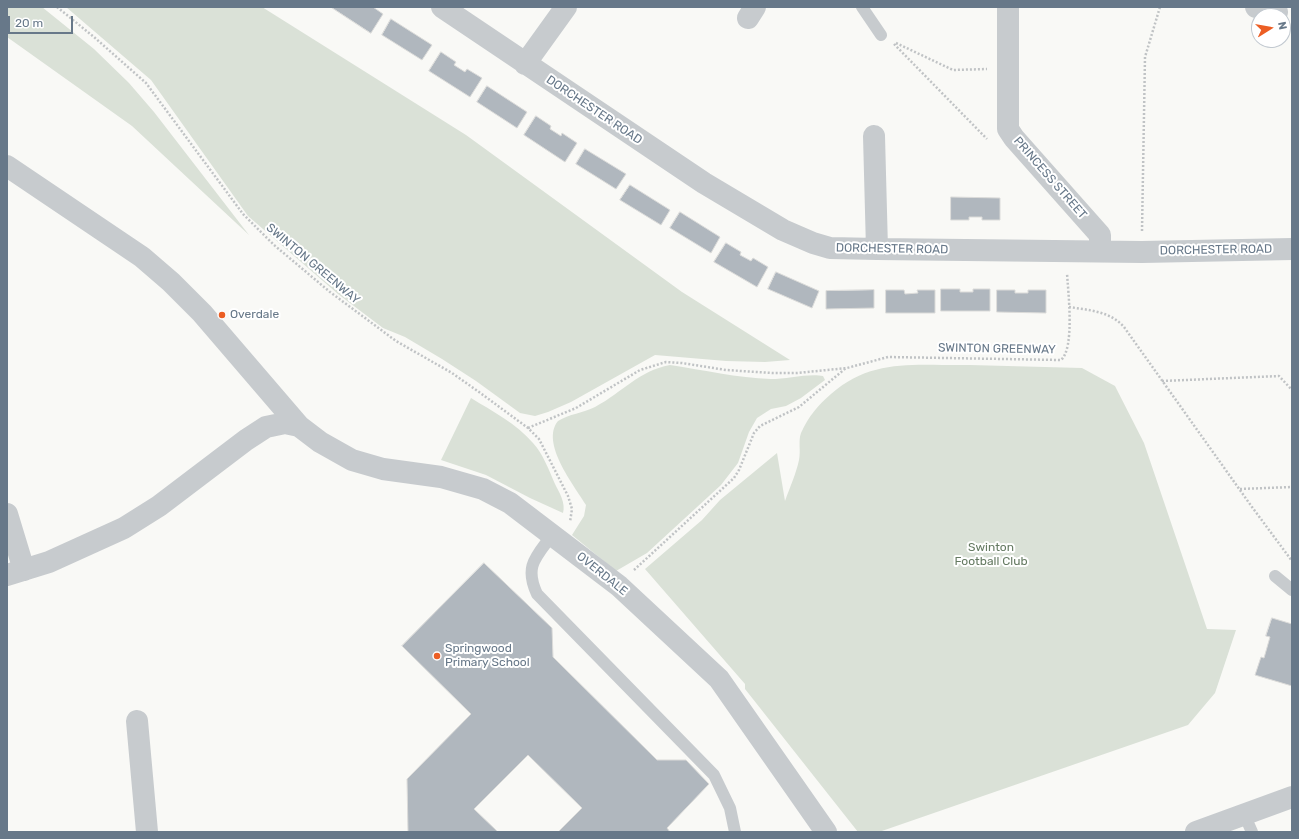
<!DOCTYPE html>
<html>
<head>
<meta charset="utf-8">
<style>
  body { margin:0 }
  #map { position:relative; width:1299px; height:839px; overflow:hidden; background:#f9f9f6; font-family:Rubik,sans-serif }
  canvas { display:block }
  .frame { position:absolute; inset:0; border:8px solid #677889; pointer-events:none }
  .north { position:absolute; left:1251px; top:8px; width:40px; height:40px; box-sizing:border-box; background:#fff; border:1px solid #c2c9d0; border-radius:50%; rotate:79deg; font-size:11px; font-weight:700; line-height:16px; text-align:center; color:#677889 }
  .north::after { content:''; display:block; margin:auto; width:14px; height:18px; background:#ec5e24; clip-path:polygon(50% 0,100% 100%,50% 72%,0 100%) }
  .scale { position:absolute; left:8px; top:16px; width:65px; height:18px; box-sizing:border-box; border:2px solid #677889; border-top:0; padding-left:5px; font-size:12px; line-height:14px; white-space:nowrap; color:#677889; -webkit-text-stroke:3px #fff; paint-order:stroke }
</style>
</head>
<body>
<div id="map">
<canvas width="1299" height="839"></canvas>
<div class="frame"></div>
<div class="north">N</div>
<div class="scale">20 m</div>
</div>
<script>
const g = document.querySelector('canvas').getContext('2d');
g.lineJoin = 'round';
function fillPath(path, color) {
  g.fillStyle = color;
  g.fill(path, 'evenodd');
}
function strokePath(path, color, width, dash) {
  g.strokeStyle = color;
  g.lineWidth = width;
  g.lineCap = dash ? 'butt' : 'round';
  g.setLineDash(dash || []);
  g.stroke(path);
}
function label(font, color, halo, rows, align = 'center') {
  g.font = font + ' Rubik,sans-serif';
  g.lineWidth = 4;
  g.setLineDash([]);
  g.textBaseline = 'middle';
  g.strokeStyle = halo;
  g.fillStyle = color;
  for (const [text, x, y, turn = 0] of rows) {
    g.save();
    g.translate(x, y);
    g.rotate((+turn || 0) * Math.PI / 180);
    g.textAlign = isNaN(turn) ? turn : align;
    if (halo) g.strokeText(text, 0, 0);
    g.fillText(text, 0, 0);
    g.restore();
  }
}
const green = new Path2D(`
  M7 7H42L94 49 129 83 154 112 249 235 132 126 7 37Z
  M66 7H262L466 135 682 292 790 360 765 362 726 361 655 355 571 402 548 412 535 416 520 413 476 381 442 359 405 337 383 328 338 294 248 216 151 80Z
  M670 365C704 370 737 378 771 379 786 379 810 373 823 376L825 380 801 398 786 406 771 409 757 418 749 432 738 463 721 485 647 553 616 571 572 535 584 516 586 505C574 485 540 443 558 421 569 414 583 413 595 407 623 392 638 371 670 365Z
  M970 365 1082 368 1115 386 1144 443 1207 629 1236 630 1215 693 1188 725 879 832H858L745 689V684L645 569 702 520 720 500 777 453 785 501C790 487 796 474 799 460 801 451 798 441 801 433 808 417 818 405 831 394 873 357 917 366 970 365Z
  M471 398C492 411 517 424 533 443 543 454 549 470 555 484 559 492 566 503 563 513L530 498 486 475 441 460Z`);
const building = new Path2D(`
  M331 7H373L383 14 371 33Z
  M391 19 432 45 422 60 382 35Z
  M441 52 456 62 454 65 465 72 467 69 482 78 470 97 429 71Z
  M487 86 527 112 517 128 477 102Z
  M536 116 551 126 550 129 561 136 562 133 577 143 565 162 524 135Z
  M585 149 626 174 616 189 576 164Z
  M630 185 670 210 661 225 620 200Z
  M951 197 1000 198V220H982V217H969V220H951Z
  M680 212 720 237 711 253 670 228Z
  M726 243 741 252 740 255 751 261 753 258 768 267 757 287 714 262Z
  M776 272 819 291 812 308 768 289Z
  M941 289H960V292H973V289H990V311H941Z
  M874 290V308L826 309V291Z
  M886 290H904L905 294 918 293 917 290H935V313H886Z
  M997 290H1015V293H1028V290H1046V313L997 312Z
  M484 563 552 628 553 657 657 760H686L709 784 667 828 670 832H558L582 808 528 755 474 809 498 832H408L407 779 471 714 402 646Z
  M1272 618 1292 624V686L1255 675 1261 657 1264 658 1270 637 1266 636Z`);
const path = new Path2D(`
  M57 7 94 37 146 83 243 214 274 245 330 292 396 341 452 373 479 392 528 428 539 439 568 496 572 509 570 522
  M896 43 953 70 987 69
  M894 44 987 139
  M1142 231 1145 57 1160 7
  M1069 307C1088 310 1110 311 1124 327L1252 507 1292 561
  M1162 381 1279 376 1292 390
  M528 428 576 408 640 370 666 362 682 363 726 370 773 373H797L847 368 888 357 1061 360C1075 348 1068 291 1067 273
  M1240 489 1292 487
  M634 570 734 478 739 470 754 433 760 426 799 407 846 368`);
const service = new Path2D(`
  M862 7 881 35
  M552 535C536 557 524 566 537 594L714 775 730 808 735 832
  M1275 576 1292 590
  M1244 814 1252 832`);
const minor = new Path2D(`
  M442 7 704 183 783 230 813 243 830 248 877 249 1142 252 1292 249
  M1008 7V129L1014 138 1100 235V250
  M1256 7 1277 12
  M748 18 755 7
  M525 64 566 7
  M874 136 877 249
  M7 166 142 257 171 282 202 313 299 426 320 442 352 460 383 469 441 477 483 489 510 503 619 586 719 679 826 832
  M7 514 24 570
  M7 575 49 562 124 528 159 506 246 440 266 427 285 423 299 426
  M137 721 147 832
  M1196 832 1292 797`);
const markers = [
  [222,315,4,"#ec5e24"],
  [437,656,4,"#ec5e24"]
];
const streetNames = [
  ["DORCHESTER ROAD",594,110,34],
  ["PRINCESS STREET",1050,178,49],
  ["DORCHESTER ROAD",892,249,1],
  ["DORCHESTER ROAD",1216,250,-1],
  ["SWINTON GREENWAY",313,264,40],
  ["SWINTON GREENWAY",997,349,1],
  ["OVERDALE",602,574,39]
];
const poiNames = [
  ["Overdale",230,315],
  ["Springwood",445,649],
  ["Primary School",445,663]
];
const parkNames = [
  ["Swinton",991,548],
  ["Football Club",991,562]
];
fillPath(green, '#dae1d7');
fillPath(building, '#b0b7be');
strokePath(building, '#dbdbd9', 1);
strokePath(path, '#c0c3c5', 2.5, [2, 2]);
strokePath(service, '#c7cbce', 12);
strokePath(minor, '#c7cbce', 22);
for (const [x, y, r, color] of markers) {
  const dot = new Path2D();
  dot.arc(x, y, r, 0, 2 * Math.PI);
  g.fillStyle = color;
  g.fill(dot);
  strokePath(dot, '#fff', 1.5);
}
label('12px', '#677889', '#fff', streetNames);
label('12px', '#677889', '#fff', poiNames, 'left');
label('12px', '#657a62', '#fff', parkNames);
</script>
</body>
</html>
